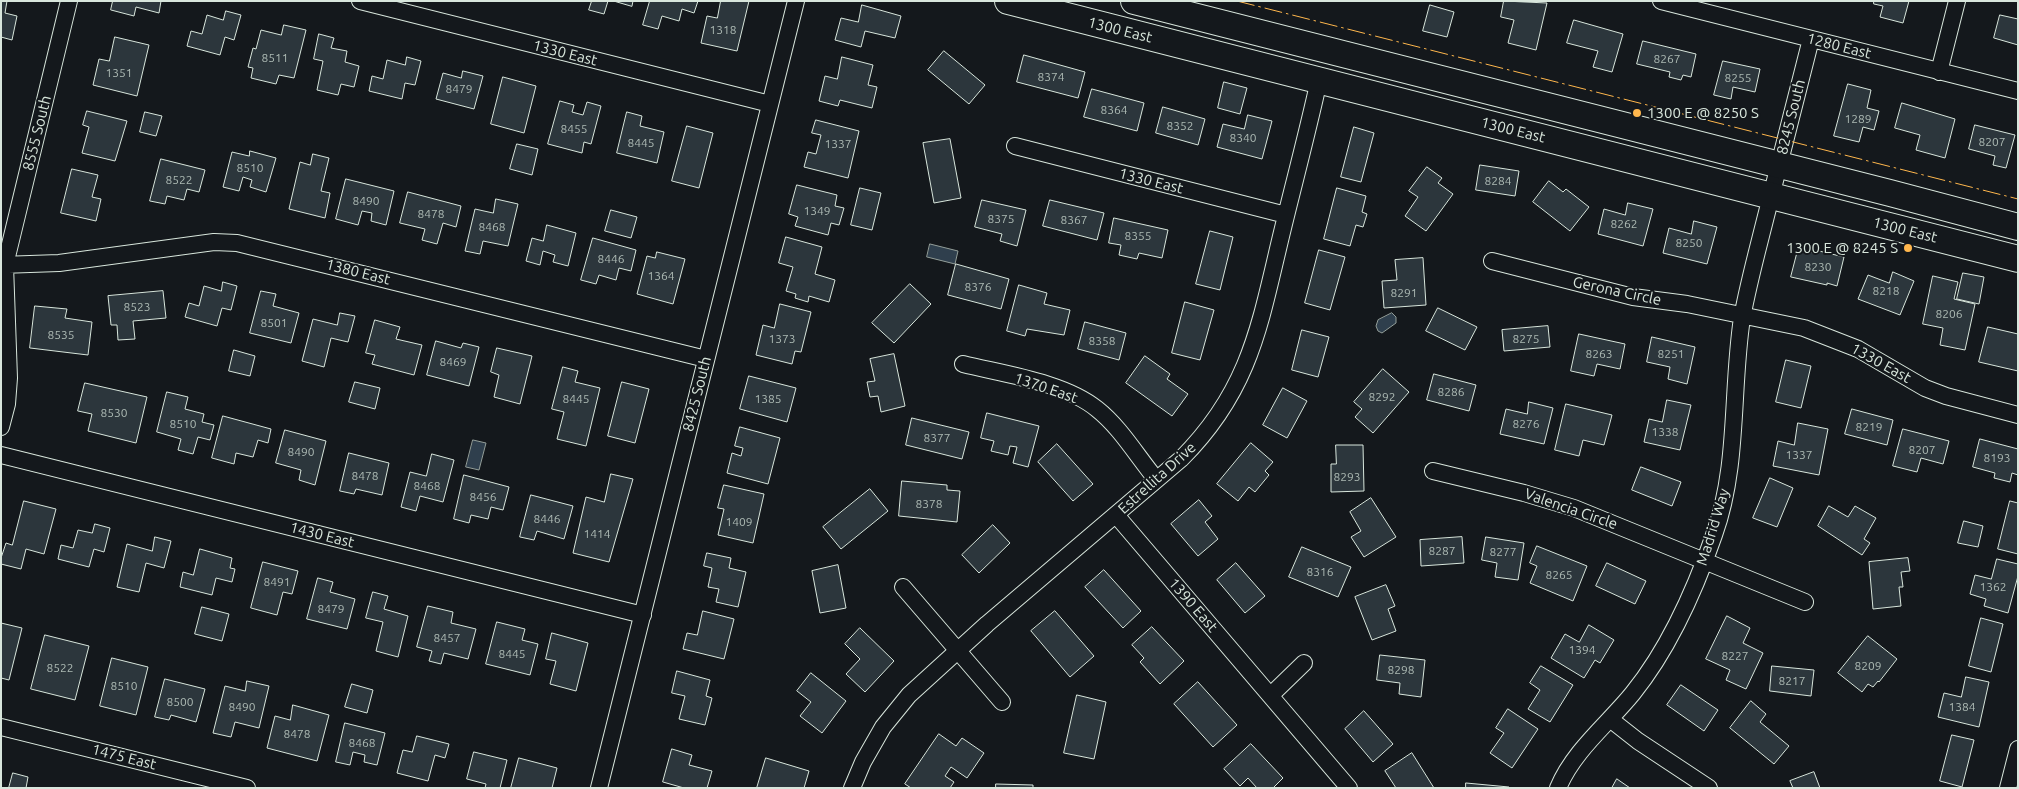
<!DOCTYPE html>
<html>
<head>
<meta charset="utf-8">
<style>
  body { margin:0 }
  #map { position:relative; width:2019px; height:789px; overflow:hidden; background:#14181c; font-family:Ubuntu,sans-serif }
  canvas { display:block }
  .frame { position:absolute; inset:0; border:2px solid #d8e6dc; pointer-events:none }
</style>
</head>
<body>
<div id="map">
<canvas width="2019" height="789"></canvas>
<div class="frame"></div>
</div>
<script>
const g = document.querySelector('canvas').getContext('2d');
g.lineJoin = 'round';
function fillPath(path, color) {
  g.fillStyle = color;
  g.fill(path, 'evenodd');
}
function strokePath(path, color, width, dash) {
  g.strokeStyle = color;
  g.lineWidth = width;
  g.lineCap = dash ? 'butt' : 'round';
  g.setLineDash(dash || []);
  g.stroke(path);
}
function label(font, color, halo, rows, align = 'center') {
  g.font = font + ' Ubuntu,sans-serif';
  g.lineWidth = 4;
  g.setLineDash([]);
  g.textBaseline = 'middle';
  g.strokeStyle = halo;
  g.fillStyle = color;
  for (const [text, x, y, turn = 0] of rows) {
    g.save();
    g.translate(x, y);
    g.rotate((+turn || 0) * Math.PI / 180);
    g.textAlign = isNaN(turn) ? turn : align;
    if (halo) g.strokeText(text, 0, 0);
    g.fillText(text, 0, 0);
    g.restore();
  }
}
const water = new Path2D(`
  M930 244 958 251 955 264 927 257Z
  M1392 313 1396 317V323L1382 333 1378 331 1376 326 1378 320Z
  M473 440 486 443 479 470 466 467Z`);
const building = new Path2D(`
  M1 1H7L5 13 17 16 12 40 1 37Z
  M113 1H161L159 13 136 7 134 16 111 10Z
  M592 1H608L604 14 589 10Z
  M614 1H633L632 6Z
  M650 1H698L694 13 682 9 679 21 662 16 658 29 643 25Z
  M721 1H749L737 51 701 43 707 16 717 18Z
  M1504 1 1547 3 1536 50 1508 43 1514 20 1501 17Z
  M1874 1H1909L1903 23 1880 17 1883 6 1874 4Z
  M862 5 901 16 895 38 865 31 861 47 835 40 841 18 858 22Z
  M1430 5 1454 12 1447 37 1423 31Z
  M226 11 241 15 234 40 225 37 220 55 187 46 191 31 202 34 207 15 223 20Z
  M2000 15 2018 19V45L1994 38Z
  M1574 20 1623 34 1612 72 1593 67 1598 51 1567 43Z
  M284 25 306 30 294 78 279 75 276 84 251 78 253 68 248 67 253 48 256 49 261 30 281 35Z
  M319 34 334 38 331 48 347 51 345 62 359 66 354 87 341 84 338 95 317 90 323 61 314 59Z
  M115 37 149 45 137 96 93 85 99 59 109 61Z
  M1643 41 1696 54 1691 77 1683 75 1681 80 1669 77 1670 72 1637 64Z
  M944 51 985 85 969 104 928 70Z
  M1024 55 1085 72 1078 98 1017 82Z
  M407 57 421 61 415 85 405 83 402 99 369 91 372 76 383 79 387 60 405 65Z
  M842 57 873 65 868 85 877 87 872 108 840 100 838 106 819 101 825 76 837 79Z
  M1723 61 1760 69 1755 92 1733 87 1731 99 1714 95Z
  M463 71 483 76 474 109 436 99 443 73 461 78Z
  M503 77 536 86 524 133 491 124Z
  M1224 82 1247 88 1240 114 1218 108Z
  M1848 84 1871 90 1867 108 1879 111 1874 130 1863 127 1859 142 1834 136Z
  M1092 89 1144 103 1137 131 1084 117Z
  M560 101 574 105 572 112 583 115 587 102 601 106 591 144 584 142 582 153 548 144Z
  M1902 103 1955 119 1945 158 1916 150 1920 135 1895 128Z
  M1163 107 1205 119 1198 145 1156 133Z
  M87 111 127 121 115 161 82 153 89 127 83 125Z
  M145 112 162 116 156 136 140 132Z
  M627 112 642 116 640 126 664 132 657 163 617 153Z
  M1248 115 1272 121 1262 159 1217 147 1223 124 1244 129Z
  M816 120 859 131 848 178 804 167 808 152 816 154 821 135 812 133Z
  M1975 125 2015 135 2006 168 1993 165 1995 156 1969 149Z
  M687 126 713 133 699 188 672 181Z
  M1354 127 1374 133 1361 182 1341 177Z
  M950 139 961 198 934 203 923 143Z
  M517 144 538 149 532 175 510 169Z
  M250 151 276 158 266 192 250 187 252 180 243 177 239 191 223 187 232 152 249 156Z
  M313 154 329 158 321 191 330 193 325 218 289 209 300 162 310 165Z
  M161 159 205 170 199 192 187 189 184 200 167 196 165 204 150 201Z
  M1480 165 1519 171 1515 196 1476 190Z
  M1427 167 1442 178 1438 183 1453 194 1426 231 1405 216 1418 197 1409 191Z
  M72 169 98 175 92 197 101 199 96 221 61 213Z
  M346 179 394 191 386 225 371 221 372 213 362 211 358 225 336 219Z
  M1549 181 1563 192 1566 189 1589 207 1570 231 1533 202Z
  M797 185 837 195 835 206 844 208 839 225 831 223 828 235 795 226 798 217 789 214Z
  M860 188 881 193 872 230 851 225Z
  M1337 188 1366 196 1362 212 1367 214 1363 227 1356 225 1350 246 1324 239Z
  M408 192 461 206 456 227 443 223 437 244 422 240 425 229 400 223Z
  M496 199 518 204 508 246 483 241 480 254 465 251 475 209 493 213Z
  M982 200 1026 210 1017 246 1000 241 1002 234 975 227Z
  M1050 200 1104 213 1097 240 1043 226Z
  M1628 203 1653 209 1643 246 1598 234 1604 209 1625 215Z
  M611 210 637 217 631 238 605 231Z
  M1114 218 1168 230 1162 258 1139 253 1137 259 1119 255 1121 245 1109 243Z
  M1694 221 1717 227 1707 264 1663 253 1669 228 1691 234Z
  M547 225 576 233 568 266 553 262 555 255 543 251 540 265 526 261 532 238 543 241Z
  M1210 231 1233 237 1220 290 1196 284Z
  M786 237 822 247 815 274 835 280 829 302 809 296 808 302 795 298 796 294 786 291 793 267 779 263Z
  M593 238 636 250 631 271 619 268 616 280 599 275 596 284 581 280Z
  M1319 250 1345 257 1330 310 1305 303Z
  M1798 250 1814 253 1815 250 1844 257 1837 286 1827 283V285L1791 277Z
  M657 252 685 259 673 304 637 294 647 256 655 258Z
  M1423 258 1426 305 1384 308 1382 281 1397 280 1395 260Z
  M956 264 1009 279 1001 309 948 295Z
  M1893 272 1914 281 1900 315 1858 299 1868 275 1889 283Z
  M1963 273 1984 277 1979 304 1957 299Z
  M1933 276 1958 282 1954 299 1975 304 1965 350 1940 345 1943 328 1923 324Z
  M223 282 237 286 231 310 222 308 217 326 185 317 189 303 199 306 204 286 221 291Z
  M910 284 931 304 894 343 872 323Z
  M1019 285 1047 293 1044 304 1070 310 1064 335 1027 329 1025 336 1007 331Z
  M163 291 166 318 133 321 135 339 118 340 117 325H111L108 296Z
  M261 291 276 294 273 306 299 313 291 343 250 333Z
  M1185 302 1214 310 1200 360 1172 353Z
  M780 304 811 312 801 352 795 351 792 364 756 355 763 325 774 328Z
  M35 306 67 309 65 318 92 322 88 355 30 348Z
  M1438 308 1477 327 1465 350 1426 331Z
  M340 313 355 316 348 342 331 338 324 367 302 361 313 319 337 325Z
  M375 320 400 327 396 339 422 345 414 375 372 364 375 355 366 353Z
  M1085 322 1126 333 1119 360 1078 349Z
  M1548 326 1550 347 1504 351 1502 330Z
  M1988 327 2018 334V371L1979 362Z
  M1302 330 1329 337 1318 377 1292 370Z
  M1579 334 1625 344 1620 369 1597 364 1594 376 1571 371Z
  M1652 337 1695 347 1687 384 1668 379 1670 367 1647 362Z
  M436 341 461 348 463 343 479 347 469 386 427 375Z
  M497 348 532 356 520 404 494 397 499 375 491 372Z
  M234 350 255 356 250 376 229 371Z
  M894 354 905 406 881 412 878 396 870 397 867 382 875 381 870 359Z
  M1145 356 1170 374 1167 379 1188 394 1172 416 1126 383Z
  M1786 360 1811 366 1801 408 1776 402Z
  M563 367 578 371 575 382 600 388 586 446 557 439 564 412 552 409Z
  M1383 369 1409 392 1373 433 1355 417 1362 409 1354 402Z
  M1434 374 1476 385 1469 411 1427 400Z
  M749 376 796 388 787 422 740 409Z
  M355 382 380 388 375 409 349 402Z
  M622 382 649 389 635 443 608 436Z
  M85 383 147 397 136 443 88 431 92 414 78 411Z
  M1283 388 1307 401 1287 438 1263 425Z
  M167 392 188 397 185 409 204 414 202 422 214 425 210 440 198 437 193 454 178 450 181 439 157 432Z
  M1667 400 1691 405 1680 450 1644 442 1649 419 1662 422Z
  M1529 402 1553 408 1544 444 1500 434 1506 409 1527 414Z
  M1566 404 1612 415 1604 445 1583 440 1579 456 1555 450Z
  M1852 409 1893 420 1887 445 1845 434Z
  M987 413 1039 426 1028 467 1013 463 1017 447 1010 446 1008 455 991 451 994 441 981 438Z
  M223 416 271 429 268 443 258 440 253 457 236 453 234 464 212 458Z
  M912 418 969 432 962 459 906 445Z
  M1798 423 1828 429 1819 475 1773 466 1778 441 1794 445Z
  M740 427 780 438 768 484 727 473 732 453 741 456 743 448 735 446Z
  M1903 429 1949 441 1943 464 1921 458 1917 472 1893 466Z
  M285 430 326 441 315 485 299 480 301 470 276 463Z
  M1980 439 2018 449V475L2012 473 2010 482 1994 478 1995 473 1973 467Z
  M1251 443 1273 462 1265 471 1269 475 1255 492 1249 487 1238 501 1217 484Z
  M1057 444 1093 484 1073 501 1038 462Z
  M1336 445H1363L1364 491 1331 492V464H1336Z
  M349 453 389 463 382 495 356 489 354 494 340 491Z
  M432 454 454 460 443 502 420 496 416 511 401 507 410 472 426 476Z
  M1641 467 1681 482 1672 506 1632 490Z
  M611 474 633 479 609 562 573 553 586 497 604 502Z
  M464 475 509 487 503 510 491 507 488 519 471 515 469 523 454 519Z
  M1770 478 1793 488 1777 527 1753 518Z
  M902 481 947 485V490L960 491 957 522 899 516Z
  M724 485 764 494 753 543 718 535 724 509 718 508Z
  M870 489 888 511 841 549 823 527Z
  M531 495 573 506 564 539 537 531 534 540 520 537Z
  M1371 498 1396 537 1364 557 1351 537 1361 531 1350 512Z
  M1199 500 1212 516 1205 522 1218 539 1198 556 1171 524Z
  M24 501 56 509 44 554 26 549 21 569 1 564V558L6 543 12 545Z
  M2010 501 2018 503V554L1998 549Z
  M1829 506 1848 517 1855 506 1876 518 1864 539 1870 543 1862 555 1818 526Z
  M1964 521 1983 526 1978 547 1958 543Z
  M95 524 110 528 104 552 94 549 89 567 58 559 61 545 73 548 78 530 92 533Z
  M993 525 1010 543 979 573 962 555Z
  M155 537 171 541 164 568 146 563 139 592 117 587 127 544 152 551Z
  M1462 537 1464 563 1421 566 1420 540Z
  M1486 537 1524 543 1518 580 1495 577 1497 563 1482 560Z
  M1537 546 1587 566 1573 601 1530 583 1537 566 1530 563Z
  M1302 547 1351 567 1338 597 1289 577Z
  M200 549 232 558 230 568 235 569 232 582 216 578 212 595 180 587 183 572 193 575Z
  M707 553 731 558 729 568 746 572 738 607 716 602 719 589 708 587 712 568 704 566Z
  M1908 558 1910 571 1901 572 1903 587H1899L1901 606 1873 609 1869 562Z
  M1997 559 2018 564V576L2008 613 1984 606 1986 599 1970 594 1975 575 1991 579Z
  M263 562 298 571 292 594 283 592 277 615 251 608Z
  M1236 563 1265 596 1245 613 1217 580Z
  M1607 563 1646 581 1635 604 1596 586Z
  M838 565 846 608 820 613 812 571Z
  M1104 570 1141 611 1123 628 1085 587Z
  M318 578 333 582 330 592 355 599 347 629 307 619Z
  M1386 585 1395 606 1388 609 1396 631 1372 640 1355 597Z
  M373 592 388 596 384 609 408 616 398 657 376 651 383 622 366 618Z
  M428 606 453 612 451 623 476 629 468 659 444 653 441 664 429 661 432 651 417 647Z
  M202 607 229 614 222 641 195 634Z
  M703 611 734 619 724 659 683 649 687 633 697 635Z
  M1055 611 1094 656 1070 677 1031 631Z
  M1727 616 1750 628 1743 643 1763 653 1746 689 1726 680 1730 670 1706 659Z
  M1981 618 2003 624 1991 672 1969 666Z
  M497 622 525 629 522 640 538 644 530 675 486 664Z
  M1 623 22 628 9 680 1 678Z
  M1589 625 1614 640 1600 663 1595 660 1584 678 1551 658 1565 634 1579 642Z
  M1152 627 1184 661 1160 684 1140 662 1144 658 1132 645Z
  M860 628 894 661 865 692 846 674 860 659 845 644Z
  M552 633 588 643 576 691 550 684 556 661 546 659Z
  M45 635 89 646 75 700 31 689Z
  M1868 636 1897 659 1879 682 1878 681 1873 687 1868 684 1862 692 1838 673Z
  M1380 655 1425 660 1421 697 1399 694 1400 683 1377 680Z
  M112 658 148 667 136 715 100 706Z
  M1541 666 1573 685 1550 722 1528 709 1540 690 1530 683Z
  M1772 666 1814 670 1811 696 1770 691Z
  M677 671 710 680 706 696 712 698 705 725 679 719 685 696 672 693Z
  M811 673 846 701 822 733 800 716 811 702 797 691Z
  M1966 677 1989 682 1979 727 1938 717 1944 693 1961 697Z
  M165 679 205 689 196 722 171 715 169 720 155 717Z
  M247 681 269 686 259 728 235 722 231 737 213 733 225 686 245 691Z
  M1198 682 1237 725 1213 747 1174 704Z
  M352 684 373 690 367 713 345 707Z
  M1681 685 1718 710 1704 731 1667 705Z
  M1077 695 1106 702 1094 759 1064 753Z
  M1751 701 1766 714 1760 722 1789 746 1774 764 1730 728Z
  M293 705 329 715 317 761 267 748 275 716 290 720Z
  M1508 709 1538 729 1512 768 1490 753 1504 733 1496 728Z
  M1364 711 1393 744 1373 762 1345 729Z
  M345 723 385 733 377 765 364 762 365 755 353 752 350 765 336 762Z
  M939 734 956 746 962 738 984 753 967 778 951 767 945 776 954 782 950 788H911L905 784Z
  M1952 735 1974 740 1962 787 1940 781Z
  M417 736 449 744 445 758 435 755 428 781 397 773 403 750 412 752Z
  M1251 744 1283 778 1273 788H1257L1248 778 1240 786 1224 769Z
  M672 749 692 755 689 765 712 771 707 788H684L663 782Z
  M474 752 507 760 500 788H485L486 784 467 779Z
  M1412 753 1434 788H1396L1385 771Z
  M519 758 557 768 552 788H511Z
  M766 758 809 771 804 788H757Z
  M1814 772 1820 788H1793L1790 781Z
  M13 773 28 777 26 788H9Z
  M1617 779 1630 788H1612Z
  M1466 783 1509 787V788H1466Z
  M996 784 1033 785V788H996Z`);
const minor = new Path2D(`
  M360 1 770 104
  M1661 1 2018 91
  M1939 72 1957 1
  M1015 146 1286 215
  M1492 261 1633 297 1687 304 1804 328 1858 349 1925 388 1946 396 2018 415
  M1 265 59 263 214 242 237 243 706 359
  M963 364C1003 374 1064 382 1097 409 1120 427 1137 456 1156 479
  M1 427 7 404 9 378 5 265 69 1
  M1 455 643 615
  M1433 471 1524 493 1574 508 1805 602
  M1116 515 1349 788
  M903 587 1002 702
  M1271 695 1304 663
  M1610 719 1638 741 1709 788
  M1 727 247 788
  M599 788 796 1
  M852 788 863 762 883 727 909 695 987 624 1181 459C1252 388 1260 322 1283 228 1295 179 1308 130 1319 80
  M1558 788C1574 750 1608 724 1633 693 1670 647 1695 590 1714 535 1739 466 1731 390 1742 318 1748 285 1757 252 1765 220 1780 159 1796 99 1811 39
  M2008 788 2018 749`);
const primary = new Path2D(`
  M1008 1 2018 259
  M1134 1 1890 193 2018 227`);
const fence = new Path2D(`
  M2017 200 2018 199`);
const power = new Path2D(`
  M1237 1 2018 199`);
const markers = [
  [1637,113,5,"#ffb74d"],
  [1908,248,5,"#ffb74d"]
];
const numberNames = [
  ["1318",723,30],
  ["8511",275,58],
  ["8267",1667,59],
  ["1351",119,73],
  ["8374",1051,77],
  ["8255",1738,78],
  ["8479",459,89],
  ["8364",1114,110],
  ["1289",1858,119],
  ["8352",1180,126],
  ["8455",574,129],
  ["8340",1243,138],
  ["8207",1992,142],
  ["8445",641,143],
  ["1337",838,144],
  ["8510",250,168],
  ["8522",179,180],
  ["8284",1498,181],
  ["8490",366,201],
  ["1349",817,211],
  ["8478",431,214],
  ["8375",1001,219],
  ["8367",1074,220],
  ["8262",1624,224],
  ["8468",492,227],
  ["8355",1138,236],
  ["8250",1689,243],
  ["8446",611,259],
  ["8230",1818,267],
  ["1364",661,276],
  ["8376",978,287],
  ["8218",1886,291],
  ["8291",1404,293],
  ["8523",137,307],
  ["8206",1949,314],
  ["8501",274,323],
  ["8535",61,335],
  ["1373",782,339],
  ["8275",1526,339],
  ["8358",1102,341],
  ["8263",1599,354],
  ["8251",1671,354],
  ["8469",453,362],
  ["8286",1451,392],
  ["8292",1382,397],
  ["8445",576,399],
  ["1385",768,399],
  ["8530",114,413],
  ["8510",183,424],
  ["8276",1526,424],
  ["8219",1869,427],
  ["1338",1665,432],
  ["8377",937,438],
  ["8207",1922,450],
  ["8490",301,452],
  ["1337",1799,455],
  ["8193",1997,458],
  ["8478",365,476],
  ["8293",1347,477],
  ["8468",427,486],
  ["8456",483,497],
  ["8378",929,504],
  ["8446",547,519],
  ["1409",739,522],
  ["1414",597,534],
  ["8287",1442,551],
  ["8277",1503,552],
  ["8316",1320,572],
  ["8265",1559,575],
  ["8491",277,582],
  ["1362",1993,587],
  ["8479",331,609],
  ["8457",447,638],
  ["1394",1582,650],
  ["8445",512,654],
  ["8227",1735,656],
  ["8209",1868,666],
  ["8522",60,668],
  ["8298",1401,670],
  ["8217",1792,681],
  ["8510",124,686],
  ["8500",180,702],
  ["8490",242,707],
  ["1384",1962,707],
  ["8478",297,734],
  ["8468",362,743]
];
const streetNames = [
  ["1300 East",1120,30,14],
  ["1280 East",1839,46,14],
  ["1330 East",565,53,14],
  ["8245 South",1791,117,-76],
  ["1300 East",1513,130,14],
  ["8555 South",37,133,-76],
  ["1330 East",1151,181,14],
  ["1300 East",1905,230,14],
  ["1380 East",358,272,14],
  ["Gerona Circle",1617,291,12],
  ["1330 East",1881,363,29],
  ["1370 East",1046,388,19],
  ["8425 South",697,394,-76],
  ["Estrellita Drive",1157,478,-42],
  ["Valencia Circle",1571,509,19],
  ["Madrid Way",1713,527,-73],
  ["1430 East",322,535,14],
  ["1390 East",1193,605,49],
  ["1475 East",124,757,14]
];
const poiNames = [
  ["1300 E @ 8250 S",1647,113],
  ["1300 E @ 8245 S",1898,248,"right"]
];
fillPath(water, '#2f3f4d');
strokePath(water, '#939e99', 1);
fillPath(building, '#2c363c');
strokePath(building, '#d8e6dc', 1);
strokePath(minor, '#d8e6dc', 18);
strokePath(primary, '#d8e6dc', 28);
strokePath(minor, '#14181c', 16);
strokePath(primary, '#14181c', 26);
strokePath(fence, '#d8e6dc', 1, [6, 2.5]);
strokePath(power, '#ffb74d', 1, [18, 4, 2.5, 4]);
for (const [x, y, r, color] of markers) {
  const dot = new Path2D();
  dot.arc(x, y, r, 0, 2 * Math.PI);
  g.fillStyle = color;
  g.fill(dot);
  strokePath(dot, '#14181c', 2);
}
label('12px', '#adbab4', null, numberNames);
label('15px', '#d8e6dc', '#14181c', streetNames);
label('15px', '#d8e6dc', '#14181c', poiNames, 'left');
</script>
</body>
</html>
